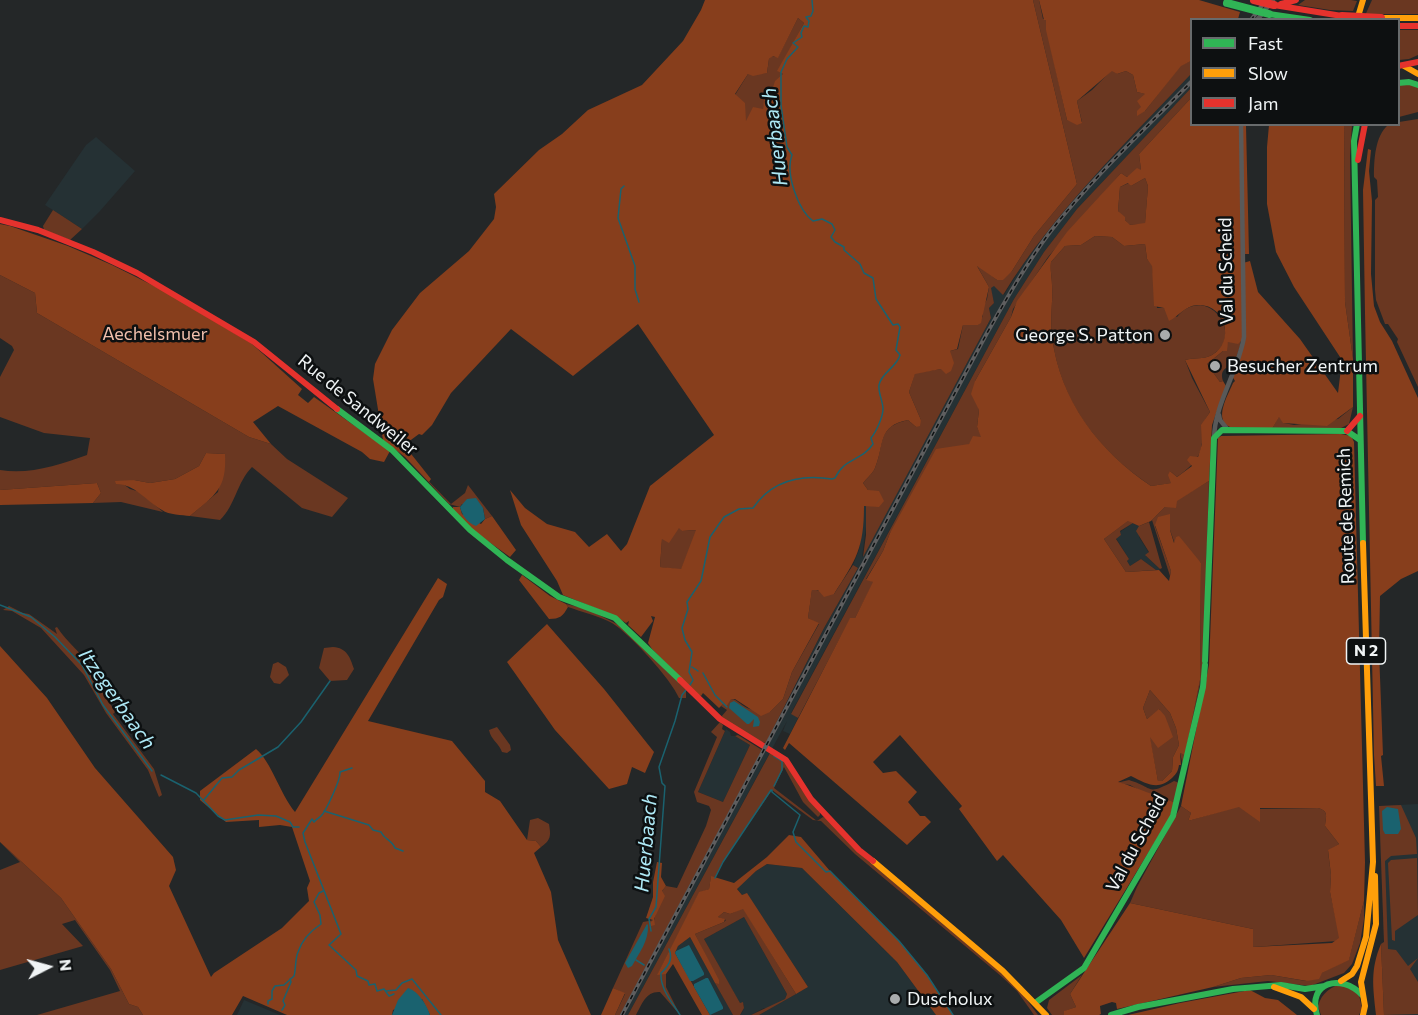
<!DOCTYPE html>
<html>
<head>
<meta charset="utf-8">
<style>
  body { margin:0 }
  #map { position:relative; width:1418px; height:1015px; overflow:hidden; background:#242728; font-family:Commissioner,sans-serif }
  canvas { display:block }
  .legend { position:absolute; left:1190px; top:18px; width:210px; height:108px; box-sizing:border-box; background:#0d1011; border:2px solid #686b6c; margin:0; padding:8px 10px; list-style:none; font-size:18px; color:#f0f4f5 }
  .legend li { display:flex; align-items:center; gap:12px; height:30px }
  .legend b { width:30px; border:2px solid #686b6c }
  .north { position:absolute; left:18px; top:937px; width:60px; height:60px; -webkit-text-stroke:4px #0d1011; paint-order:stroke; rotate:84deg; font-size:16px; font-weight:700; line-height:24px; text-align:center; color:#f0f4f5 }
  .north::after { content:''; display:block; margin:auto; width:21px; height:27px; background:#f0f4f5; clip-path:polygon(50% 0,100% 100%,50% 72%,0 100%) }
</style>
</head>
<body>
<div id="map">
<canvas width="1418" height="1015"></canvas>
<ul class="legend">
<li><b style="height:8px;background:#30b455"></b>Fast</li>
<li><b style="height:8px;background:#ff9f0a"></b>Slow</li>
<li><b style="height:8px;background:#e5322d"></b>Jam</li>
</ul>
<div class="north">N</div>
</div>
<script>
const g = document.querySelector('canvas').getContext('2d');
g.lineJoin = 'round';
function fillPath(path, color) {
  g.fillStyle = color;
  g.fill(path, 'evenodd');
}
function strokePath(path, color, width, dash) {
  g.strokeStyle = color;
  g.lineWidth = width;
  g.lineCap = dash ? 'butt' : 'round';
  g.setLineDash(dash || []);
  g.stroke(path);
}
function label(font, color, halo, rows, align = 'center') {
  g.font = font + ' Commissioner,sans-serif';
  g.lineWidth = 5;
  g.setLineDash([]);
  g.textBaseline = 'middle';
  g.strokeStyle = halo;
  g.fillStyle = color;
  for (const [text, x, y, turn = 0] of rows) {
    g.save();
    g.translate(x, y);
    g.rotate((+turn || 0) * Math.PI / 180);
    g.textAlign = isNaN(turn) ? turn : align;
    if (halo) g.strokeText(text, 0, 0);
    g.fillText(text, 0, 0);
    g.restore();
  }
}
const built = new Path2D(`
  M1191 74V88L1077 209 1044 252 1014 299 791 713 798 718 790 734 783 731 787 721 628 1015H620L770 736 824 628 858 568 853 565 859 550 864 506H866L867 520 862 557 991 318 989 308 994 303 990 288 994 285 1004 295 1023 264 1072 199Z
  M96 137 135 171 100 211 82 229 45 205 86 145Z
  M1133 523 1139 526V537L1149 553 1146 556 1160 569 1159 570H1156L1141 559 1130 566 1127 561 1129 559 1116 538 1121 535 1120 532Z
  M726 729 730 732 731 736H735L750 745 723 802 698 792Z
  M1418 804V1015H1384L1381 944 1384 942 1379 806Z
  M767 864 802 868 897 962 936 1015H759L808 987 747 894 742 895 737 888 756 871Z
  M744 917 787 994 785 999 767 1009 764 1008 751 1015H740L743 1011 744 1005 742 1003 740 1004 704 939Z
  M690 937 733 1015H710L675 953 678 946Z
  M244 1000 280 1015H237Z`);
const green = new Path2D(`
  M1033 0H1039L1043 19H1046L1047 30 1067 120 1082 122 1077 101 1092 90 1112 70 1117 74 1126 71 1133 75 1137 92 1146 94 1145 111 1181 65 1191 61V74C1124 145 1054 212 1003 295L994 286 991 288 994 303 989 308 991 318 863 557 866 535V506L868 490 863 483C867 478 873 473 875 468 885 444 876 427 908 420L916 427 921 420 909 392 915 373 941 369 950 351 958 349 963 325H978L983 316V307L987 299 989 287 976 264 997 280 1012 271 1034 236 1077 184Z
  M1305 0H1351L1357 1 1353 11 1330 10 1298 5Z
  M1372 0H1418V14H1381L1363 20Z
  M798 18 804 23 778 71 783 74 769 100 765 99 763 110 746 122 735 95 748 74 767 73 769 59 772 56 778 57Z
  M1399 30H1418V55L1409 59 1399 60Z
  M1409 84 1418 87V112L1399 117 1398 85Z
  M1191 88V98L1139 154 1141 170 1127 177 1121 173 1048 257 1013 309 1011 317 975 381 979 410 977 427 982 437 969 444 890 533 883 551 866 579 874 582 855 618 850 619 798 718 791 714 1014 299 1044 252 1077 209Z
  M1418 119V387L1397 342 1398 339 1388 324H1385L1376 300 1375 290V200L1378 197 1377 180 1374 177C1374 160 1375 136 1388 125L1398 124 1399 122Z
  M1344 125H1352L1350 156 1353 359 1345 302Z
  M1145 178 1148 186 1145 224 1129 225 1118 211 1120 187 1129 183 1131 186Z
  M53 210 82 229 70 240 44 230 43 226Z
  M1095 236 1112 237 1124 246 1145 244 1147 259 1152 265 1157 308H1164L1177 317C1206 282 1247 335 1212 355 1203 360 1194 357 1185 360L1192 378 1210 412C1199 428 1204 426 1202 443 1200 460 1189 468 1177 477L1170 471 1172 483 1151 486C1098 450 1060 402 1052 336 1050 319 1053 302 1052 285 1052 277 1050 271 1051 262L1065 246 1081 245Z
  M0 275 35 293 37 313 249 437 271 444 287 459 348 498 332 517 302 508 252 467C237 482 235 506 220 520L190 516 218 492 225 454 206 453 199 466 175 479 150 483 134 480 123 484 130 489 140 492 163 512 121 502 93 503 101 493 97 483 0 490V470C29 475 59 465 87 455L90 438 44 433 0 417V377L14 350 12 346 0 338Z
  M1241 340C1240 348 1238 354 1234 361 1229 369 1219 367 1223 381L1220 382 1207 364 1223 351 1228 342Z
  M1353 407 1349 424 1341 428 1272 429 1279 416 1284 423 1294 425 1338 419Z
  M405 457 451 504 465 493 468 485 492 516 485 519 483 508 462 504 460 507 449 504Z
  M1209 481 1203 669 1183 765 1180 753 1185 754 1200 680 1201 563 1175 544 1170 530 1155 526 1171 571 1170 576 1152 520 1165 507Z
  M1129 520 1133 523 1120 531 1121 535 1116 539 1129 559 1127 561 1130 566 1141 559 1156 570 1126 572 1104 539Z
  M1149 522 1162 568 1160 569 1145 555 1149 552 1136 531 1139 526Z
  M680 527 682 531 697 530 681 570 660 567 662 538Z
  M853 565 858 568 824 628 766 743 761 742 721 717 727 710 721 706C734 690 738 706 750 709 756 711 764 711 770 712L783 699 792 672 819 624 808 618 812 589 834 594Z
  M566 604 587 609 625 628 686 690V698H679C671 679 630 634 612 623 599 616 582 612 568 607Z
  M9 606 23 613 29 614 57 634 55 628 57 627C67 643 84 654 93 671L91 673 97 688 100 686 115 712 113 714 154 769 162 795 159 797 148 770 106 713 84 675 41 628 12 611 3 610Z
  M333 647C347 648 350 657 354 669L347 680 330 681 319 668 324 648Z
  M278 662 286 667 289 675 280 684 274 683 270 677 273 664Z
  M1150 690 1170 713 1176 728 1179 745 1173 757 1172 771 1162 781H1158L1149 735 1160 709 1147 719 1143 708Z
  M720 722 723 725 722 729 725 731 698 792 723 802 750 745 735 736 738 735 762 750 620 1015H615L625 994 613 988 643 922 654 920 662 891 666 886 677 888 706 826 711 810 709 806 697 802 694 792 717 737 711 732Z
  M497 727 510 745 511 750 507 753 502 752C499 743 491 740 489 730Z
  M770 753 786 763 801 789 820 812V815L818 817 803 802 784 767 774 788 817 821 823 817 826 818 1018 988 1038 1015H1034L1017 991 1001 976 855 854 821 821 813 820 772 790 723 862 715 878 711 877 709 889 699 893 658 974H666V987L680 1015 660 992C646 991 642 1004 636 1015H628Z
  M1129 780C1155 788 1146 796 1174 781L1177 782 1179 784 1174 802 1144 793 1130 785 1116 783Z
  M1401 805 1416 838 1417 854 1391 856 1385 861 1388 949 1396 950 1408 966 1418 958 1410 969 1418 982V1014L1384 1015 1381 944 1384 942 1379 806Z
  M1181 806 1191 813 1188 821 1239 806 1260 821 1259 809 1318 808C1329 811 1326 816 1325 826L1339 844 1328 851 1331 875 1330 892 1340 938 1337 941 1253 947V929L1130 903 1137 887Z
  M538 818 549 824C551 836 551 840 541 847L536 841 527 840 530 820Z
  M0 842 61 898 111 969 129 1004 138 1007 143 1015H37L120 991 110 970 75 920 62 924 83 946 0 970V870L20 862Z
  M1417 858 1418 915 1395 931V941L1392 940 1388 863 1391 860Z
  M1364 901V919L1360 943 1352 964 1344 973 1310 986 1268 981 1213 987 1241 978 1271 975 1306 981 1349 959Z
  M743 908 796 994 759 1015H751L785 999 787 994 744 917 704 939 740 1003 743 1002 744 1008 740 1015H733L715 983H719L695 934 724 922 726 920 718 917 724 912 730 914Z
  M1082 975 1070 994 1076 1007 1065 1011 1064 1015H1052L1047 1008 1049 1000Z
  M1344 983 1359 995 1362 1008 1359 1015H1321L1318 1006C1322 992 1331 987 1344 983Z`);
const forest = new Path2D(`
  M705 0H1033L1077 184 1034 236 1012 271 1003 280H997L977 266 989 287 981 323 978 325H963L957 349 950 351 954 363 951 371 946 374 941 369 915 374 909 392 921 420 920 426 916 427 908 420C877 426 885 444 875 468 873 473 867 478 863 483L868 490 879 491 884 501 879 507 864 506C864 548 856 560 834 594L824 597 818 590H812L808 618 819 623 792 672 783 699 770 712 761 716 735 699H731L726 707 724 703 719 708 703 693 701 696 697 694 652 649 648 643 655 617 651 616 653 621 641 637 628 625 629 621 626 623 615 616 563 595 557 581 521 525 510 490 525 508 547 524 575 532 589 547 607 534 621 551 627 544 650 486 714 435 638 324 573 376 511 329 451 393 432 425 422 435 419 434 404 445 431 479 429 482 405 457 383 440 373 379 375 364 392 330 420 293 469 251 494 219 496 207 494 194 539 150 562 134 588 110 642 85 683 41 701 10ZM798 18 804 23 777 71 783 74 775 81 769 100 764 99 763 109 753 107 746 121 745 103 735 94 748 74 753 76 767 73 769 59 773 56 778 58ZM679 528 682 531 696 530 681 569 660 567 662 539 669 543Z
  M1039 0H1199L1240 12 1238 19 1192 20 1191 61 1181 66 1145 111 1137 116V111L1141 107 1137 101 1145 94 1137 92 1133 75 1126 71 1117 74 1112 71 1077 101 1082 123 1077 125 1067 120 1046 30V20H1044Z
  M1191 98 1192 124H1240L1241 126H1246L1249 254H1242L1243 263 1250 261 1258 292 1300 339 1338 393 1342 360 1294 287 1276 252 1267 204V147L1269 125H1344L1345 302 1353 359V407L1327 426 1283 423 1279 417 1272 429 1230 427C1213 420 1228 395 1233 383L1235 381 1232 376 1243 339 1238 344 1228 342 1227 351H1223L1207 364 1220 382 1223 381 1226 386 1212 425 1209 481 1177 501 1176 508 1165 507 1151 521 1139 526 1128 521 1104 539 1126 572 1159 570 1169 581 1171 571 1155 525 1158 517 1170 514V530L1174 543 1176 537 1179 536 1201 563 1200 680 1185 755 1180 753 1181 765H1179C1178 771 1177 773 1172 778 1158 791 1147 784 1131 776L1118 782C1136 787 1155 796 1174 802L1170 817 1084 958 1061 920 1003 855 997 861 959 809 962 806 900 735 873 762 883 773 896 771 917 792 908 802 920 816H925L931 822 907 845 789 743 785 750 783 748 850 618H855L873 582 866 580 883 551 890 533 936 449 969 444 973 436 981 437 977 427 979 410 971 394 975 381 1011 317 1017 301 1067 232 1121 173 1127 177 1137 168 1141 170 1139 154ZM1145 178 1148 186 1145 223 1130 225 1125 220V217L1118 211 1120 187 1128 183 1131 186ZM1095 236 1112 237 1124 246 1145 244 1147 259 1152 266 1154 306 1164 308 1169 321C1179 316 1185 306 1197 305 1225 303 1236 341 1212 355 1203 360 1194 357 1185 360L1210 412 1201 425 1202 444 1198 457 1190 456 1187 460 1192 466 1177 477 1170 471 1168 475 1171 483 1151 486C1099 451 1060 401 1052 336 1050 319 1053 302 1052 285 1052 277 1050 271 1051 262L1065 246 1081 245ZM1150 690 1170 713 1176 728 1179 745 1173 757 1172 771 1162 781H1158L1150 737 1158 748 1173 737 1165 716 1159 709 1147 719 1143 708Z
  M1368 149 1371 150 1369 171 1372 201 1371 274 1374 306 1380 322 1392 341 1418 398V571L1401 579 1380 596 1379 651 1383 755 1381 756 1384 786H1376L1374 755 1365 313 1363 190Z
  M0 224 10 226 68 246 112 265 164 291 252 344 302 389 298 395 308 403 314 397 390 451 384 462 370 459 362 452 278 406 253 422 271 444 249 437 37 313 35 293 0 275Z
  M1341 434 1351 436 1354 442 1365 862 1364 901 1349 960 1322 973 1319 979 1307 981 1271 975 1241 978 1213 987 1117 1009 1116 1003 1112 1002 1100 1006 1101 1014 1099 1015H1064V1011L1076 1007 1070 994 1130 903 1253 929V947L1332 943 1339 938 1330 892 1331 875 1328 850 1339 844 1325 826C1326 816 1329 811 1318 808H1260V822L1239 807 1188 821 1191 813 1181 806 1209 665 1218 438 1221 436Z
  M206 453 225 454C227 489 215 495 190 516 182 515 169 515 162 510 146 501 135 484 116 484L115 481 134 480 150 483 175 479 199 466Z
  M97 483 101 493 93 503 0 505V490Z
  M453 507H460L462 514 481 524 485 519 492 516 516 550 510 557 471 529 453 511Z
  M522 575 550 596 566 604 568 607C563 616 560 619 549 619L519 580Z
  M438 578 447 584 443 597 439 600 368 721 452 741 485 781V792L500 801 527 840 536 841 541 847 534 853 551 892 558 940 591 1015H430L422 999 393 1010 392 1015H287L243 996 232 1015H143L138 1007 129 1004 111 969 61 898 0 842V646L47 698 95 768 173 857 176 870 169 886 211 977 214 973 282 928 309 901 307 888 310 881 292 827 280 825 259 827V820L226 822 200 800V791L256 749C271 761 280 794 295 812Z
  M547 624 604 689 654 752 645 773 632 767 627 784 609 789 555 730 507 662Z
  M789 835 801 837 830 871 899 941 927 975 953 1015H936L897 962 802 868 767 864 756 871 737 889 742 895 747 893 808 987 796 994 743 909 730 914 724 912 718 917 725 919 724 922 695 934 719 980V984L715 983 690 937 678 946 675 953 710 1015H702L673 964 666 974 657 975 699 892 709 889 711 876 734 883 767 857Z
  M657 862 662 863 661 877 666 886 662 891 665 896 654 919 655 925 651 926 650 923 653 920 646 918 653 897V882Z
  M1381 944 1384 1015H1376C1373 987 1370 970 1381 944Z
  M613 988 625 993 615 1015H601Z
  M1250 990 1265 998 1278 1000 1297 1015H1128L1180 1003Z`);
const water = new Path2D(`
  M476 498 483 508 485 519 476 526C468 523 462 516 460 507L467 499Z
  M734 701 758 717 760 722 759 726 753 727 754 719 749 724H747L729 708 730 703Z
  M1387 807 1398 809 1401 829 1398 834H1385L1383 830 1382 811Z
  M647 924 648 925C649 941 639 953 632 966L628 968 625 963Z
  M689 945 704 973V975L693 981H690L675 953 676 951Z
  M706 978H708L723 1007V1009L710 1015 694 987V984Z
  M408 988C418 991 427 1005 430 1015H392L398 1000Z`);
const stream = new Path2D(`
  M624 186 621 189 618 218 635 266V289L639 302
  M0 605 31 617 55 637 82 665 103 705 152 771
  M692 667 698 671
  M703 673 715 695 727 707
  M690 685 693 680 689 672 692 652 685 640 682 628 688 609 687 602 701 581 710 537 724 517 739 509 753 508C772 480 800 474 832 479L835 478C845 457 862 461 873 444L871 438C876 432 883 417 883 409 883 401 878 393 879 385 881 373 897 367 900 355L896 350 900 327 898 324 893 325 876 299 873 278 864 273 860 264 844 250V247L835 242 831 237 835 230 832 224 822 219 813 221C798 210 785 173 792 155L787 147 781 105V72L787 59 798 47 793 43 802 37 801 33 804 26 808 27 809 21 806 17 811 16 813 11 812 0
  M352 768 340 772C341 779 326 811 321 816 319 818 316 819 314 822L312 819 303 833 305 842 341 934 329 945 356 970 357 976 368 981 369 985 375 984 377 991 384 989 389 996 394 994
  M161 775 196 793 218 816 225 820 258 815 276 816 290 822 293 827H299
  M774 786 782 770V761L774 756
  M772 790V792L800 815 793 832 796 842 826 872 830 871 899 941 927 975 953 1015
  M203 801 222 778 232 777 239 770 278 747 301 722 330 681
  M324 811 369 825 373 830 381 832C384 839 392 840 395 848L403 851
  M715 878 723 862 771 790
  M651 931 649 919 656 907 665 786 662 783 659 767 675 721 682 695 686 690
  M669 949C673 959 669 966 661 973 660 989 672 1002 680 1015
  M636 960 644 965
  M386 991 396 990 402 983 412 979 441 1015
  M268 1004V1001L272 999V991L275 986 284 985 294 976C296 969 295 959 298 952 302 940 312 930 321 924L320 915 314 902 319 893 323 891
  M282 1010 285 1005 283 1001 291 982 290 979`);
const street = new Path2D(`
  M1257 20 1273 0
  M1219 415 1220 420 1228 430
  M1214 438C1215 403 1238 372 1244 337L1241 124`);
const fast = new Path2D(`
  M1269 14 1310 20
  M1398 83 1409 82 1418 85
  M1357 124 1354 141 1363 543
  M337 409 392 450 470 530 507 560 559 597 615 618 680 680
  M1205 661 1214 438 1222 430 1347 431 1360 440
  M1035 1003 1084 968 1173 816 1203 687 1205 665
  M1111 1015 1138 1007 1233 989 1281 985 1305 989 1325 986
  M1317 1015C1307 982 1341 973 1362 995`);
const slow = new Path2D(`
  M1381 18H1418
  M1357 20 1363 0
  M1404 66 1418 74
  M873 861 1003 971 1046 1015
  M1341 981 1352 974 1357 966 1366 937 1373 862 1363 543
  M1274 987 1301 997 1314 1009
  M1363 1015 1365 1006 1361 982 1376 924 1375 876`);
const jam = new Path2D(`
  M1281 4 1296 0
  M1274 5 1342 16
  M1398 26H1418
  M1398 66 1418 62
  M1358 160 1365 124
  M0 220 38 230 93 252 137 273 254 342 337 409
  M1347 431 1360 416
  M680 680 720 719 786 760 811 799 859 850 873 861`);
const rail = new Path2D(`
  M1251 20 1266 0
  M622 1015 987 333C1007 298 1026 264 1050 232 1092 178 1144 130 1192 81`);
const fastBridge = new Path2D(`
  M1227 3 1269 14`);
const jamBridge = new Path2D(`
  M1254 0 1274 5
  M1342 16 1381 18`);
const markers = [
  [1165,335,6,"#a9acad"],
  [1215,366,6,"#a9acad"],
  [895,999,6,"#a9acad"]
];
const shields = [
  [1366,651,39]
];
const shieldNames = [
  ["N 2",1366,651]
];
const streetNames = [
  ["Val du Scheid",1226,271,-91],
  ["Rue de Sandweiler",358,405,39],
  ["Route de Remich",1346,516,-92],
  ["Val du Scheid",1136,843,-62]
];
const parkNames = [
  ["Aechelsmuer",155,334]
];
const poiNames = [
  ["George S. Patton",1153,335,"right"],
  ["Besucher Zentrum",1227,366],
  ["Duscholux",907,999]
];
const waterNames = [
  ["Huerbaach",775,137,-97],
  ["Itzegerbaach",117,699,55],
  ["Huerbaach",646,843,-85]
];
fillPath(built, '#253134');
fillPath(green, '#6a3721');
fillPath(forest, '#873e1c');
fillPath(water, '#1a626f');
strokePath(stream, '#1a626f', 1.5);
strokePath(street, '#595959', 4.5);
strokePath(fast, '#30b455', 6);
strokePath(slow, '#ff9f0a', 6);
strokePath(jam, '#e5322d', 6);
strokePath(rail, '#5e5e5f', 4);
strokePath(rail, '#0d1011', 1.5, [4.5]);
strokePath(fastBridge, '#30b455', 8);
strokePath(jamBridge, '#e5322d', 8);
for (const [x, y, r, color] of markers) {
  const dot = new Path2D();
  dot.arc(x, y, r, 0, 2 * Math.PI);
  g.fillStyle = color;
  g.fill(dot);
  strokePath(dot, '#0d1011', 2);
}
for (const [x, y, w] of shields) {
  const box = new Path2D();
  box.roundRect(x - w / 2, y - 13, w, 26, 4.5);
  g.fillStyle = '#0d1011';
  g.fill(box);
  strokePath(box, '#f0f4f5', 1.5);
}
label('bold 16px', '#f0f4f5', null, shieldNames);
label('18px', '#f0f4f5', '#0d1011', streetNames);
label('18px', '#f0bfac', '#0d1011', parkNames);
label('18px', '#f0f4f5', '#0d1011', poiNames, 'left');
label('italic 20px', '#aee9f6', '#0d1011', waterNames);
</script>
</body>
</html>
